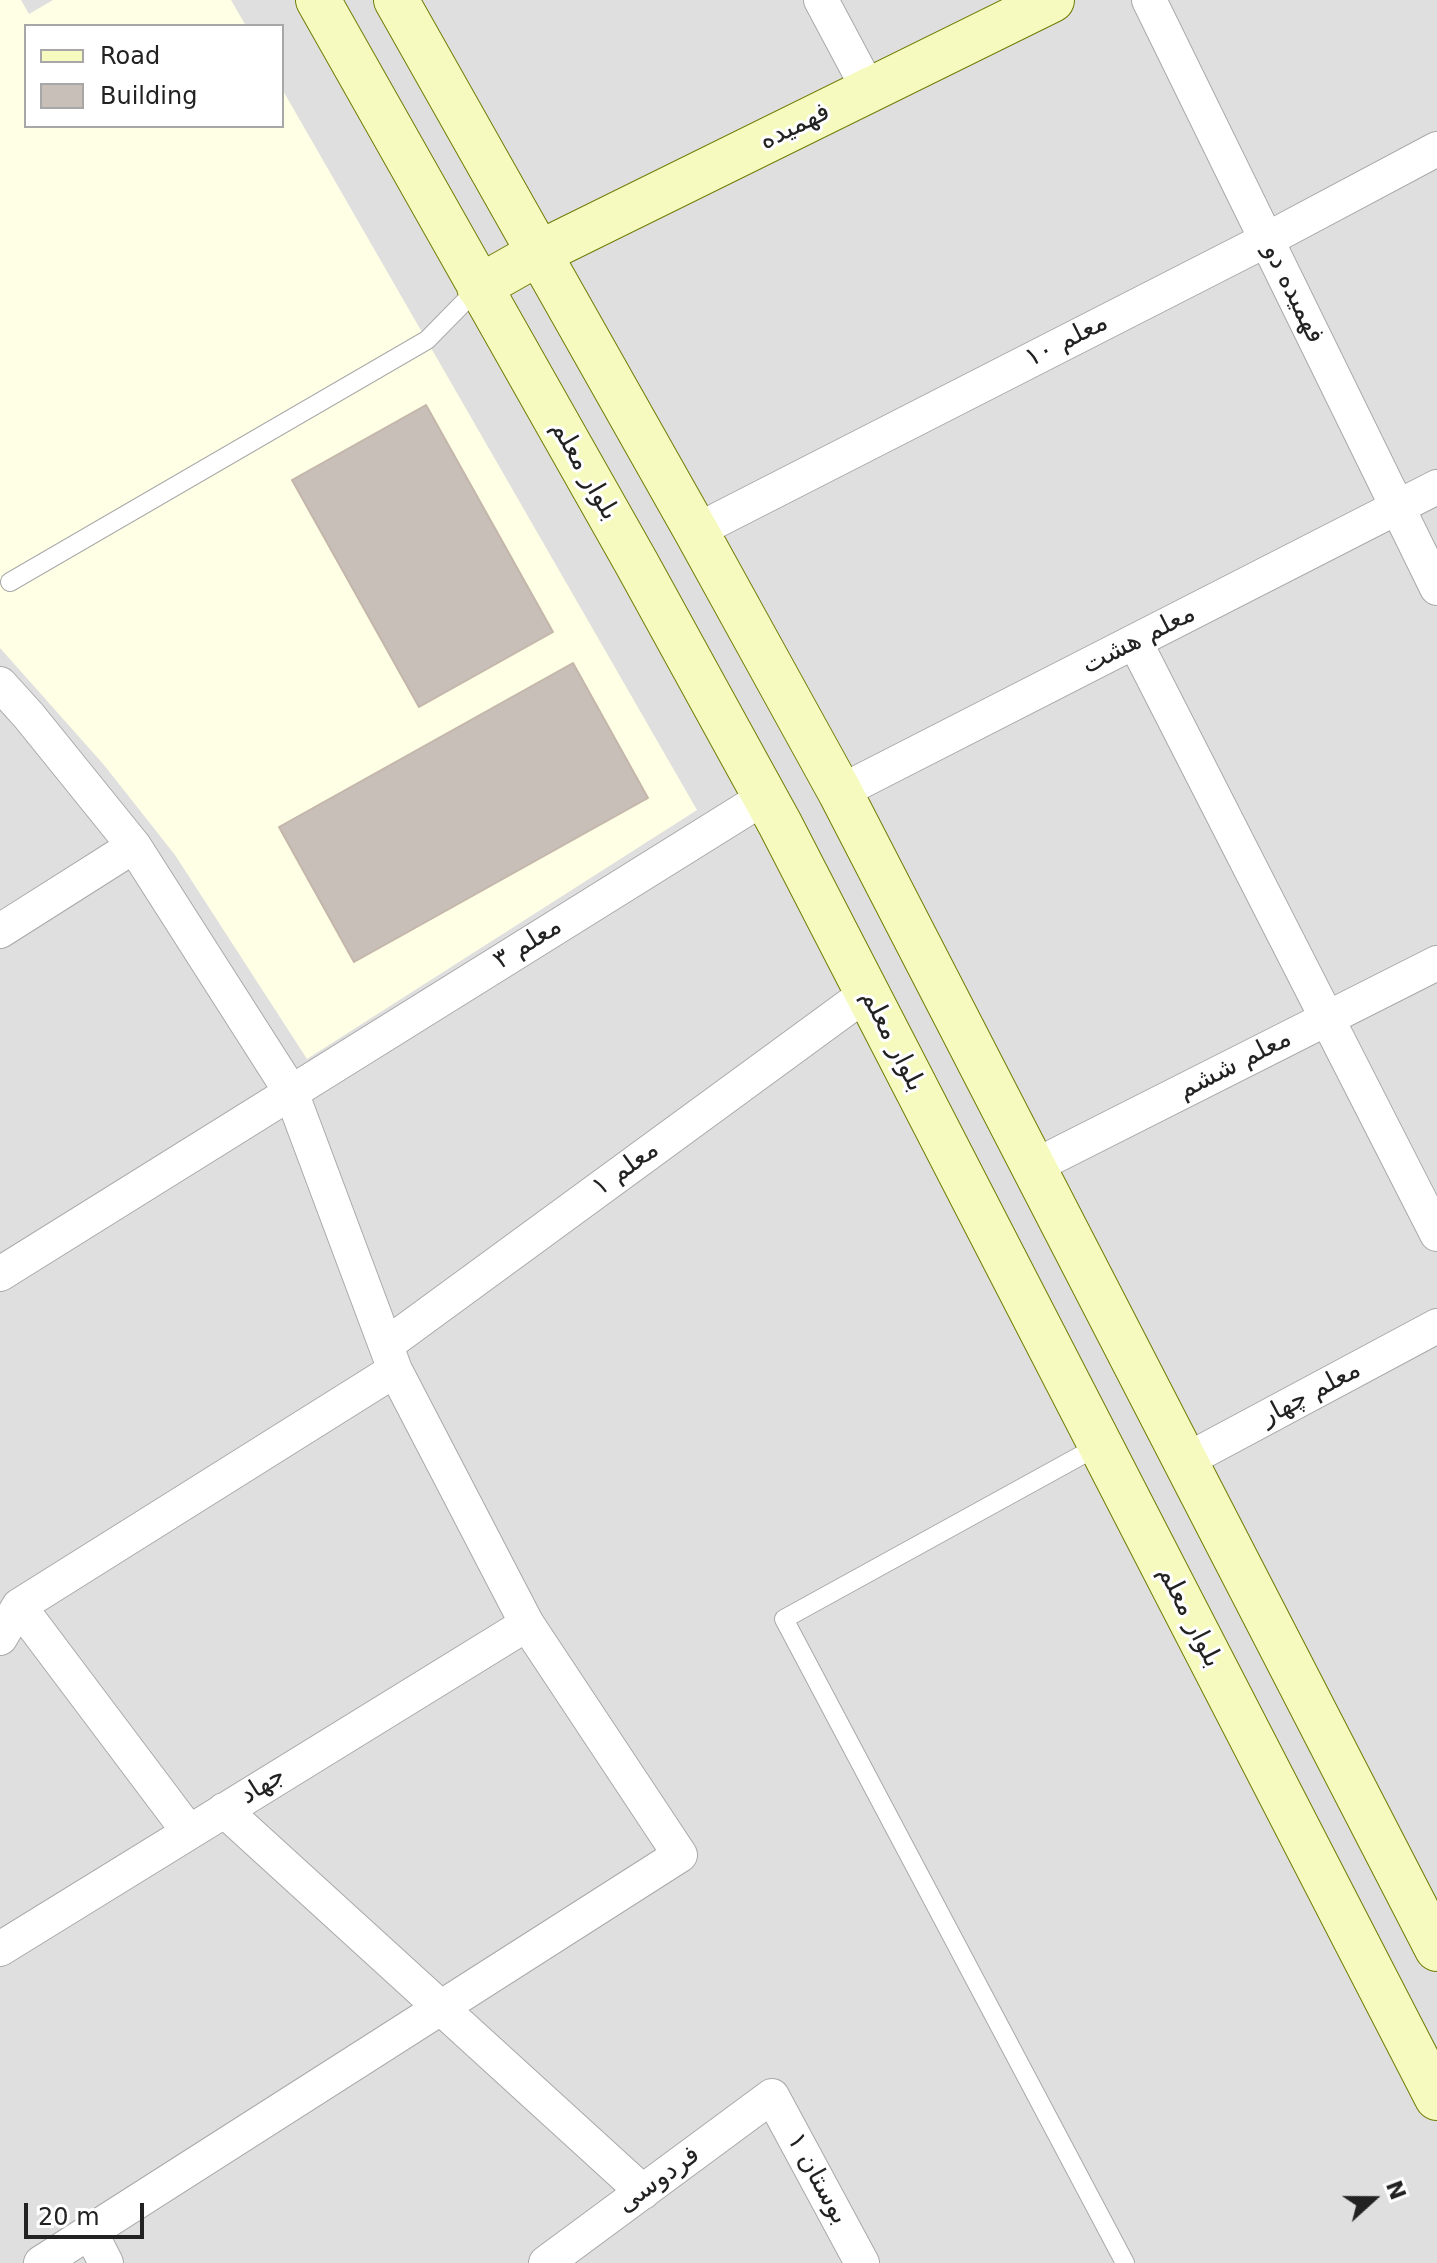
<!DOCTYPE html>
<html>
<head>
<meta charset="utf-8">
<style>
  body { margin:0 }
  #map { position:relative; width:1437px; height:2263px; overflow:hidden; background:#f2efe9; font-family:"DejaVu Sans",sans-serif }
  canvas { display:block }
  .legend { position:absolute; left:24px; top:24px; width:260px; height:104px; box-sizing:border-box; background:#fff; border:2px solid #a7a7a7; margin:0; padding:10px 14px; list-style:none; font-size:24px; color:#222 }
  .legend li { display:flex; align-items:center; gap:16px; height:40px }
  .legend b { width:40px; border:2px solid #a7a7a7 }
  .north { position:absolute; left:1333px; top:2159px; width:80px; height:80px; -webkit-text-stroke:6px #fff; paint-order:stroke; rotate:69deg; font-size:22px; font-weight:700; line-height:32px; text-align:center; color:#222 }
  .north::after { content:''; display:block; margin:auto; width:28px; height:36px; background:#222; clip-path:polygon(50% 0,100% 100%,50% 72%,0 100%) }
  .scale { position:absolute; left:24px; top:2203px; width:120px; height:36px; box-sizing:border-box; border:4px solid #222; border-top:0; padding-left:10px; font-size:24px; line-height:28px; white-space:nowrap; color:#222; -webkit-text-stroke:6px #fff; paint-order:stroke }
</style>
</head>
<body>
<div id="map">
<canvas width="1437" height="2263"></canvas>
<ul class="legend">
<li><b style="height:10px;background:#f7fabf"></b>Road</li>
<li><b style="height:22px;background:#c7bfb8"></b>Building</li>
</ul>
<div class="north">N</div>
<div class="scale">20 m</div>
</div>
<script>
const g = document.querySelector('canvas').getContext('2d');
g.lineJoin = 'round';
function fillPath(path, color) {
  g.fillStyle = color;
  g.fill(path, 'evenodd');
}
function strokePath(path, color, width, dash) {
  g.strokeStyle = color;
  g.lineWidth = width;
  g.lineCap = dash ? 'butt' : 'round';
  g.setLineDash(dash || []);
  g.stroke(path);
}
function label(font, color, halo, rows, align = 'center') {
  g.font = font + ' "DejaVu Sans","Noto Sans Arabic",sans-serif';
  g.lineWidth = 6;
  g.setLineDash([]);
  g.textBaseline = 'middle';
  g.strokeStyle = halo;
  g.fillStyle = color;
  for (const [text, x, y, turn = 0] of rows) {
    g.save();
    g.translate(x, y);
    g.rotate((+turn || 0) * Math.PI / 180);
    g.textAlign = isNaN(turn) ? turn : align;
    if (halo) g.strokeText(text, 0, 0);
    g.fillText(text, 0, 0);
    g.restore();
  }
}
const residential = new Path2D(`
  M0 0H1437V2263H0ZM26 26H282V126H26Z`);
const education = new Path2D(`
  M0 0H21L29 14 53 0H231L246 26H26V126H282V89L697 810 307 1059 175 855 104 765 0 648Z`);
const building = new Path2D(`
  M426 405 553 632 419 707 292 480Z
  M573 663 648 798 354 962 279 827Z`);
const lane = new Path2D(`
  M10 582 427 340 479 287
  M1100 1445 784 1619 1125 2263`);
const street = new Path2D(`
  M821 0 869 90
  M1149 0 1437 588
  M696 531 1266 240 1437 149
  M1135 642 1437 1234
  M0 684 29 716 134 846 291 1092 395 1370 527 1624 680 1855 41 2263
  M840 792 1437 487
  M0 931 134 846
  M1033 1167 1437 963
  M0 1274 765 797
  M386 1345 867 993
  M1185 1461 1437 1326
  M19 1606 189 1832
  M0 1638 19 1606 395 1370
  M224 1810 643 2192
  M0 1949 527 1624
  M90 2232 106 2263
  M546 2263 772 2096 862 2263`);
const secondary = new Path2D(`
  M318 0 637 564 780 824 1437 2098
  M396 0 696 531 840 792 1437 1949
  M479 287 539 253 1052 0`);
const streetNames = [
  ["فهمیده",795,127,-26],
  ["فهمیده دو",1293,294,64],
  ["معلم ۱۰",1067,341,-27],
  ["بلوار معلم",584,471,60],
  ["معلم هشت",1139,640,-27],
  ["معلم ۳",528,944,-32],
  ["بلوار معلم",892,1041,63],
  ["معلم ششم",1235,1065,-27],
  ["معلم ۱",626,1169,-36],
  ["معلم چهار",1311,1394,-28],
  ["بلوار معلم",1189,1617,63],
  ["جهاد",263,1786,-32],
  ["بوستان ۱",817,2179,61],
  ["فردوسی",659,2180,-36]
];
fillPath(residential, '#e0dfdf');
fillPath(education, '#ffffe5');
fillPath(building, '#c7bfb8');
strokePath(building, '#c4b6ab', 2);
strokePath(lane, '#a9a9a9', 20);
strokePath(street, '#a9a9a9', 36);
strokePath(secondary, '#707d05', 46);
strokePath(lane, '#fff', 18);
strokePath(street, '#fff', 34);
strokePath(secondary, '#f7fabf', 44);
label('26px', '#222', '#fff', streetNames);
</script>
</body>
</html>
